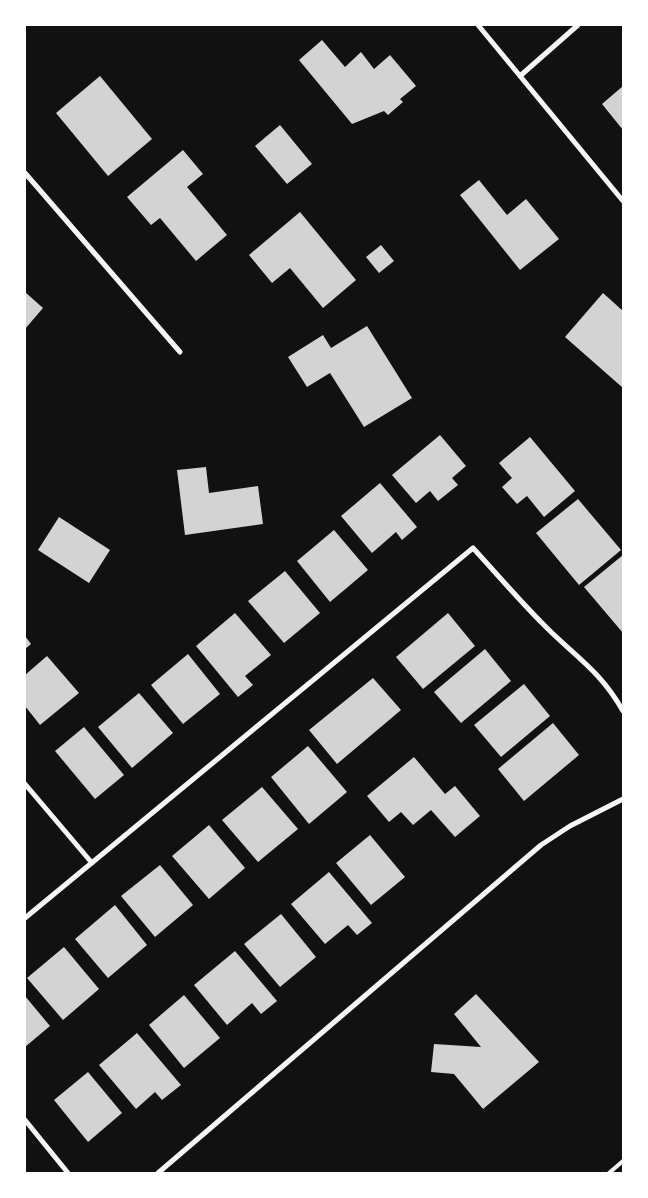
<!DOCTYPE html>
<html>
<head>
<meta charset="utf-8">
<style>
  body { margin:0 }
  #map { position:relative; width:648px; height:1198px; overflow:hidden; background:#111; font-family:Commissioner,sans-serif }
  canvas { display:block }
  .frame { position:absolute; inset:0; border:26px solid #fff; pointer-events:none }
</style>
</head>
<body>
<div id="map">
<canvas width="648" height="1198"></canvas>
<div class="frame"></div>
</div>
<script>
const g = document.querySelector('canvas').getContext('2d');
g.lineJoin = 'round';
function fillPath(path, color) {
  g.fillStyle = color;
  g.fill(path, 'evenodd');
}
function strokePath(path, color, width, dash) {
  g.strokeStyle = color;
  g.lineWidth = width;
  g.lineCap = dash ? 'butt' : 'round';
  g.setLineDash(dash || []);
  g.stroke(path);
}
const building = new Path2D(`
  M322 40 345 67 361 52 374 69 390 55 416 86 400 99 403 102 388 115 384 111 352 124 299 60Z
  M100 76 152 139 108 176 56 113Z
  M623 86V130L602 104Z
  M280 125 312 164 287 184 255 146Z
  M183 150 203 174 187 187 227 235 196 261 160 218 151 225 127 197Z
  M479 180 507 215 526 199 559 239 520 270 460 195Z
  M300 212 356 280 323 308 290 268 272 283 249 255Z
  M381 245 394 261 379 273 366 257Z
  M25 292 43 308 25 329Z
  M603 293 623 311V388L565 337Z
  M367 326 412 398 364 427 330 373 307 387 288 357 323 335 331 348Z
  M440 435 466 466 452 478 458 485 438 501 430 491 416 503 392 475Z
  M530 437 575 491 544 517 527 496 517 504 502 487 512 478 499 463Z
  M206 467 209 493 258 486 263 524 185 535 177 470Z
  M380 483 417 527 402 540 396 532 372 553 341 516Z
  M578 499 621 550 579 585 536 533Z
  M59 517 110 550 89 583 38 550Z
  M334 530 368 570 330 602 297 561Z
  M623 555V633L584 587Z
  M285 571 320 613 284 643 248 601Z
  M235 613 271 655 245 676 253 685 238 697 196 646Z
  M448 613 475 646 423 689 396 657Z
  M25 636 31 644 25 649Z
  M485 649 511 681 461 723 434 692Z
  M188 654 220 694 183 724 151 685Z
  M47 656 79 693 40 725 25 706V675Z
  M373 678 401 710 337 764 309 730Z
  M524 684 550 716 501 757 474 725Z
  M139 693 173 733 132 768 98 727Z
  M553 723 579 755 524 801 498 769Z
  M84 727 124 775 95 799 55 751Z
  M308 746 347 792 309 824 271 777Z
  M414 757 445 794 455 786 480 816 455 837 431 810 413 825 401 812 389 822 367 796Z
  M262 787 298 829 258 862 222 820Z
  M209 825 245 868 209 899 172 856Z
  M370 835 405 877 371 905 336 863Z
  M160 865 193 905 155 937 121 896Z
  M329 872 372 923 357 935 348 925 325 944 291 904Z
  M115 905 147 945 108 978 75 939Z
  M281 914 316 957 280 987 244 944Z
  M64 947 99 989 63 1020 27 978Z
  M235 951 277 1001 261 1014 252 1003 227 1025 194 985Z
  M476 994 539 1062 483 1109 454 1074 431 1072 434 1044 481 1047 454 1014Z
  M184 995 220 1038 184 1068 149 1025Z
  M25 996 50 1026 25 1047Z
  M137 1033 181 1085 162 1100 155 1092 136 1109 99 1065Z
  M88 1072 122 1113 88 1142 54 1100Z`);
const service = new Path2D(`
  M609 1173 623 1161`);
const minor = new Path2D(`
  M478 25 623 201
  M520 76 578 25
  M25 173 180 352
  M25 784 92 863
  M25 918 473 548C496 573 519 600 543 624 574 656 600 670 623 711
  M25 1120 68 1173
  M158 1173 541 845 570 826 623 799`);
fillPath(building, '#d3d3d3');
strokePath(service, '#f5f5f5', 4);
strokePath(minor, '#f5f5f5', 5);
</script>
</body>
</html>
